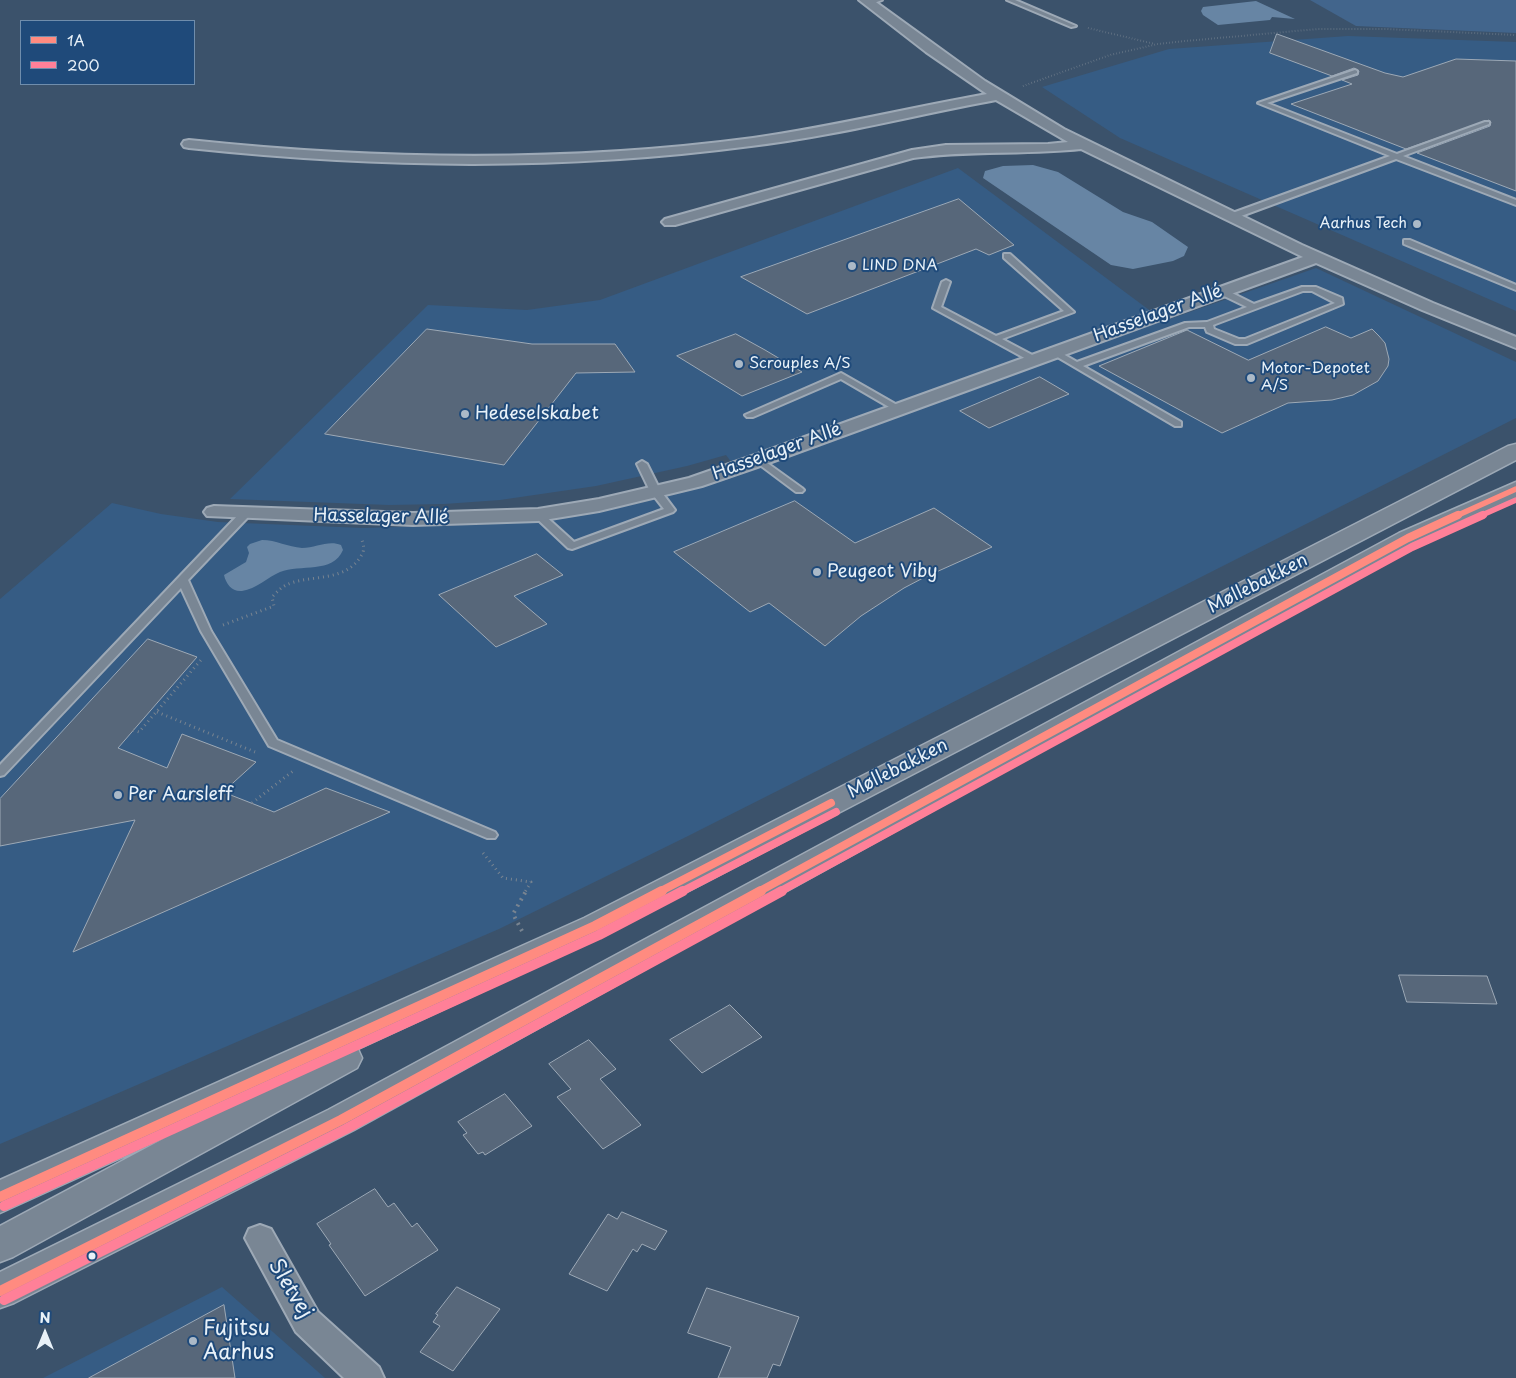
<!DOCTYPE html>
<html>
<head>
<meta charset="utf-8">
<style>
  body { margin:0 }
  #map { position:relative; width:1516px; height:1378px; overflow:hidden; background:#3b526b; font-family:"Playpen Sans",sans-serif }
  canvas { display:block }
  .legend { position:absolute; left:20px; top:20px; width:175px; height:65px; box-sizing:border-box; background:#1f4a7a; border:1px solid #6f8dac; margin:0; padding:6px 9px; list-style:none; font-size:15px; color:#e8f1f8 }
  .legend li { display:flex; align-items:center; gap:10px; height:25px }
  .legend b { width:25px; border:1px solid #6f8dac }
  .north { position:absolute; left:20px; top:1308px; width:50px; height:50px; -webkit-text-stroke:4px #1f4a7a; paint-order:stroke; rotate:0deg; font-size:14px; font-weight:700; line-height:20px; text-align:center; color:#e8f1f8 }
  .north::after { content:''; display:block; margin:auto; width:18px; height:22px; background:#e8f1f8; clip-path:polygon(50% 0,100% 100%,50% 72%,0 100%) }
</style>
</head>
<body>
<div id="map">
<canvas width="1516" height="1378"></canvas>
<ul class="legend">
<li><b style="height:6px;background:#ff8b80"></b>1A</li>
<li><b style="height:6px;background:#ff8098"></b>200</li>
</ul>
<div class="north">N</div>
</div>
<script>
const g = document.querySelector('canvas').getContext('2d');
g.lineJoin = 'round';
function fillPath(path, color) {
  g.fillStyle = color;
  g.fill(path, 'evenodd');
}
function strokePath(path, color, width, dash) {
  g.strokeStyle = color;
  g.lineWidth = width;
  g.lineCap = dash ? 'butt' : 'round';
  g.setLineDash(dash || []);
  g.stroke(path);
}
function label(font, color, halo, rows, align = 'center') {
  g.font = font + ' "Playpen Sans",sans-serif';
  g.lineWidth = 4;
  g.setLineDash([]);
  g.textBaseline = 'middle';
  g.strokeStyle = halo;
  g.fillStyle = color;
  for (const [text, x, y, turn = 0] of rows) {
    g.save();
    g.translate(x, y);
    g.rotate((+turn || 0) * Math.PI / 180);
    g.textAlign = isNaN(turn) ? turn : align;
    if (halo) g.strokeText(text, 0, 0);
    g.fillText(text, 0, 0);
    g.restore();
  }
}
const built = new Path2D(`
  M1348 36 1516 42V311L1120 138 1042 87 1169 49Z
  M958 168 1164 321 1316 268 1516 362V418L686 837 499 929 0 1144V599L112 503 161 514 218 522 363 528 494 524 570 517 640 503 741 475 726 455 687 466 596 486 500 500 444 504 389 505 230 499 428 305 527 310 600 300Z
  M222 1287 325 1378H43Z`);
const green = new Path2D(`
  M1310 0H1516V33L1356 26Z`);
const water = new Path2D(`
  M1256 1 1295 19 1272 17 1270 20 1218 25 1203 15 1201 11 1203 7Z
  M1033 165 1058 172 1123 212 1152 222 1188 247 1184 256 1173 261 1133 269 1111 265 983 178 985 171 1003 166Z
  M262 540C276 540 288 547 302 548 316 548 328 540 341 545L343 550C333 574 300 564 280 572 268 577 256 589 242 591 232 592 226 584 224 575L246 562 249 553 247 547 250 544Z`);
const building = new Path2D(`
  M1277 34 1385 73 1403 77 1456 59 1516 61V191L1417 153 1490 126 1491 122 1489 120 1406 149 1291 104 1352 84 1342 80 1358 75 1359 71 1354 68 1332 76 1270 53Z
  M959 199 1014 245 989 255 976 249 807 314 741 277Z
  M1326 327 1351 338 1372 329 1379 336 1385 343 1389 359 1388 366 1378 381 1353 395 1332 400 1288 403 1222 433 1099 366 1187 330 1248 360Z
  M427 329 532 344H615L635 372 576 373 504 465 325 434Z
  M736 334 765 350 802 372 742 396 677 356Z
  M1040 377 1069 394 989 428 960 411Z
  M795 501 855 543 934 508 992 547 925 577 904 588 861 616 825 646 769 603 750 612 674 552Z
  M537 554 563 575 514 596 547 624 496 647 439 595Z
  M148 639 197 657 118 748 167 768 182 734 256 762 223 792 274 812 326 788 390 812 73 952 135 820 0 846V799Z
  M1399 975 1487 976 1497 1004 1407 1002Z
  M730 1005 762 1037 702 1073 670 1040Z
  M589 1040 616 1069 600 1079 641 1125 603 1149 557 1097 571 1089 549 1064Z
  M505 1094 532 1126 485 1155 483 1152 478 1154 463 1135 467 1133 458 1122Z
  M375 1189 388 1207 394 1203 412 1227 417 1223 438 1250 365 1296 329 1245 331 1244 317 1224Z
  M622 1212 667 1231 655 1250 642 1244 637 1252 633 1249 607 1291 569 1274 608 1214 617 1219Z
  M457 1287 500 1309 453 1371 420 1352 440 1326 433 1322 438 1315 436 1314Z
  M707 1288 799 1317 780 1366 773 1364 767 1378H718L731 1347 688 1333Z
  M224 1305 235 1378H89Z`);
const pathFar2 = new Path2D(`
  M1088 28 1155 44
  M1023 86 1110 55 1158 44 1185 41 1318 29H1386L1516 35`);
const pathFar1 = new Path2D(`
  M223 625 274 606 272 597C278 591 282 586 291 583 315 575 346 581 361 556 365 550 364 545 361 538
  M157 712 255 752
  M133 730 139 732 201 660
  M252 803 293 771
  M483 853 503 878 531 882 525 892`);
const path = new Path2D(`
  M522 931 513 914 526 891`);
const lane = new Path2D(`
  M873 0H882L869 5 866 3Z
  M1007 0H1015L1076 26 1071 27Z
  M1355 70 1357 71V73L1267 103 1397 154 1485 122H1489V124L1403 156 1516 200V205L1396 159 1233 219H1227V215L1390 156 1258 103Z
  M1404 240H1410L1516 285V290L1404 244Z
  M1004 254H1010L1074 312 1002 339 1036 357V361H1030L933 308 942 282 946 280 950 282 941 307 996 336 1064 311 1004 258Z
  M1302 287H1316L1342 298 1343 304 1247 344H1235L1207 332 1205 327H1189L1083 366 1181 422V426H1175L1049 352 1050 350H1056L1077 362 1185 323 1207 322 1247 307 1218 293V289H1224L1254 304ZM1303 291H1312L1335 303 1245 339H1239L1214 329 1213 325Z
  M841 373 904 409 899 412 896 411 841 379 753 417H747L745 415Z
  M759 457 802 488 804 490 802 492H796L756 462 754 460Z
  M642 461 647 464 660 490 675 510 673 512 572 549 568 548 533 515 538 512 542 513 574 542 664 509 650 491 637 464Z
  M244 512 249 515 248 517 188 580 211 631 277 740 495 832 497 835 495 838H487L269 746 201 631 181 588 4 775 0 776V765L240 513Z`);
const street = new Path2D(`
  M859 0H873L985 81 1064 129 1302 245 1433 303 1516 337V348L1422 310 1316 263 766 464 702 486 599 511 538 521 413 525 207 516 204 512 207 508 214 506 413 513 538 509 599 499 689 478 752 456 1303 257 1081 149C1025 155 969 150 913 158L675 225H665L662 222 665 219 912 150 946 145 1048 144 1068 142 996 100C915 115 834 136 751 146 563 171 378 168 189 148L184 147 182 144 184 141 189 140C377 160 565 163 753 138 831 127 908 108 987 94L926 52Z
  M260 1225 271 1229 318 1312 379 1367 384 1378H344L296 1332 245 1238 249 1229Z`);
const secondary = new Path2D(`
  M1516 444V460L606 934 358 1049 362 1058 357 1068 13 1257 0 1262V1226L165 1138 0 1213V1180L584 918 1508 446Z
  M1516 482V498L1417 543 354 1130 14 1303 0 1308V1272L328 1110 1399 533Z`);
const bus1Far2 = new Path2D(`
  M1456 516 1516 489`);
const bus1Far1 = new Path2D(`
  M659 892 831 803
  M758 892 1408 538 1458 515`);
const bus1 = new Path2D(`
  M0 1197 595 926 662 891
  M0 1291 341 1120 761 891`);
const bus2Far2 = new Path2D(`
  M1480 516 1516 500`);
const bus2Far1 = new Path2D(`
  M681 892 836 812
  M779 892 1412 547 1483 515`);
const bus2 = new Path2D(`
  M4 1206 599 935 683 891
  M4 1300 346 1129 782 891`);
const markers = [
  [1417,224,5,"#abb9c7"],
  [852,266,5,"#abb9c7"],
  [739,364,5,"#abb9c7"],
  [1251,378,5,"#abb9c7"],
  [465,414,5,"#abb9c7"],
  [817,572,5,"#abb9c7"],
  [118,795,5,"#abb9c7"],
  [92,1256,4.5,"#e8f1f8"],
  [193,1341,5,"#abb9c7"]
];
const farPoinames = [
  ["Aarhus Tech",1407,224,"right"],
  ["LIND DNA",862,266],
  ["Scrouples A/S",749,364],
  ["Motor-Depotet",1261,369],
  ["A/S",1261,386]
];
const streetNames = [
  ["Hasselager Allé",1158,314,-20],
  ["Hasselager Allé",777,452,-20],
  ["Hasselager Allé",381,517,1],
  ["Møllebakken",1258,584,-27],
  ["Møllebakken",898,769,-27]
];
const poiNames = [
  ["Hedeselskabet",475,414],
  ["Peugeot Viby",827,572],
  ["Per Aarsleff",128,795]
];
const nearStreetnames = [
  ["Sletvej",290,1289,59]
];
const nearPoinames = [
  ["Fujitsu",203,1329],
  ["Aarhus",203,1353]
];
fillPath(built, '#365c84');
fillPath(green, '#42658c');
fillPath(water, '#6785a4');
fillPath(building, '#57677a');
strokePath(building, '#9da9b6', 1);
strokePath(lane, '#9da9b6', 4);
strokePath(street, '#9da9b6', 4);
strokePath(secondary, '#9da9b6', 3);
strokePath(pathFar2, '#788491', 2, [0.5, 2.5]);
strokePath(pathFar1, '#788491', 3, [1, 4]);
strokePath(path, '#788491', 4, [2, 5]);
fillPath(lane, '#798694');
fillPath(street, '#798694');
fillPath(secondary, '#798694');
strokePath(bus1Far2, '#ff8b80', 5.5);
strokePath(bus1Far1, '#ff8b80', 8);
strokePath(bus1, '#ff8b80', 10);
strokePath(bus2Far2, '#ff8098', 5.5);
strokePath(bus2Far1, '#ff8098', 8);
strokePath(bus2, '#ff8098', 10);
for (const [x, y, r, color] of markers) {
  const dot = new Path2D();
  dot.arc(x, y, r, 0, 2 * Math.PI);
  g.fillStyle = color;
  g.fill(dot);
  strokePath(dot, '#1f4a7a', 2);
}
label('15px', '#e8f1f8', '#1f4a7a', farPoinames, 'left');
label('18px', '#e8f1f8', '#1f4a7a', streetNames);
label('18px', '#e8f1f8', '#1f4a7a', poiNames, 'left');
label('21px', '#e8f1f8', '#1f4a7a', nearStreetnames);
label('21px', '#e8f1f8', '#1f4a7a', nearPoinames, 'left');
</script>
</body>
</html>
